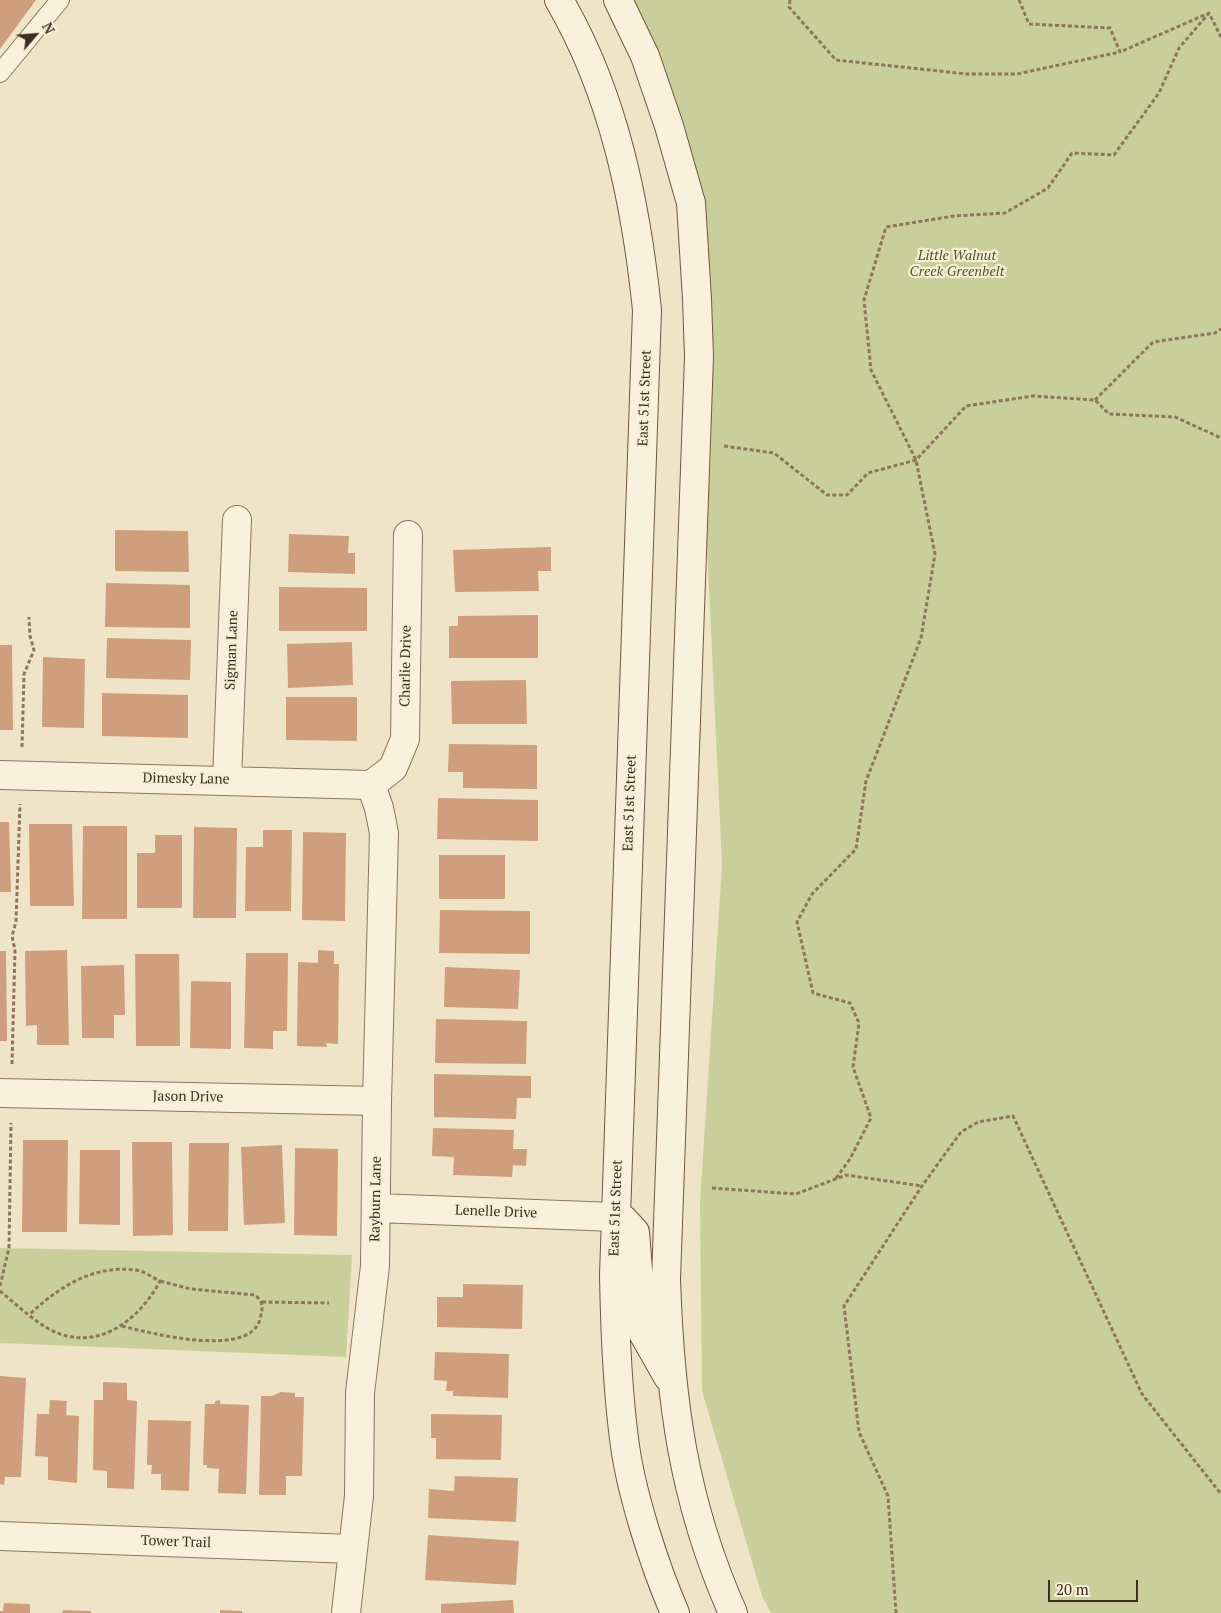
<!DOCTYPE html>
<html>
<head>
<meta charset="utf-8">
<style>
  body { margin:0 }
  #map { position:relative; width:1221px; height:1613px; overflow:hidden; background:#f0e4c8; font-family:"PT Serif",serif }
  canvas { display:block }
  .north { position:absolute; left:10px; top:10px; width:50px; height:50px; -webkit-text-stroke:4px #f7eed8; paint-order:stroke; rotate:63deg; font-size:14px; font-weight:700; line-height:20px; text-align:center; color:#3d2e20 }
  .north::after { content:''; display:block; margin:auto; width:18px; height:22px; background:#3d2e20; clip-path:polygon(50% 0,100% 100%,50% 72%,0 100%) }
  .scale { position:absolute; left:1048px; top:1580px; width:90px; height:22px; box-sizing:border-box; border:2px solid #3d2e20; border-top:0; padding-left:6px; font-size:15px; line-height:18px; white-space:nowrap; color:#3d2e20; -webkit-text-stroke:4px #f7eed8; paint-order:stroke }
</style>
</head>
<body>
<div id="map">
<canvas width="1221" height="1613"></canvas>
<div class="north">N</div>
<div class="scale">20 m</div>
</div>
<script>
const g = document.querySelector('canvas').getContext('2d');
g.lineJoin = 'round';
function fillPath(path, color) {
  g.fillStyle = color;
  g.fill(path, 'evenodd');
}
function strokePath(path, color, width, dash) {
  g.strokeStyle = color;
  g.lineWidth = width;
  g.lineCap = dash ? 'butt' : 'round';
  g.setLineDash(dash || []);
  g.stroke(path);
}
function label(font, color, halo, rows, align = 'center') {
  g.font = font + ' "PT Serif",serif';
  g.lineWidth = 4.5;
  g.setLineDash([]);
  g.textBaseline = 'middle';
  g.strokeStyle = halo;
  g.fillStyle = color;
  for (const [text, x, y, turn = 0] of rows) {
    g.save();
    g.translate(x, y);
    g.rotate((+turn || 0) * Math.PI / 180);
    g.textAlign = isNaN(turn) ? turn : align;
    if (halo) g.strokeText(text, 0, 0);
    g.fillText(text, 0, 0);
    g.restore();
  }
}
const green = new Path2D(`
  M629 0H1221V1613H771L762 1596 702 1391 700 1202 722 865 691 203Z
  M0 1248 352 1255 346 1357 0 1343Z`);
const building = new Path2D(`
  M0 0H36L0 49Z
  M115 530 188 531 189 572 115 571Z
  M289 534 349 536 348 553H355V574L288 572Z
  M551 547V571H538L539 591 455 592 453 550Z
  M106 583 190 585V628L105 627Z
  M279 587 367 588V631H279Z
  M538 615V658H449V626H458V616Z
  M107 638 191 640 190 680 106 678Z
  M352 642 353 685 288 688 287 644Z
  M0 645H12L13 730H0Z
  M43 657 85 659 84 728 42 727Z
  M526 680 527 724H452L451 681Z
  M102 693 188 695V738L102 736Z
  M286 697H357V741L286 740Z
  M449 744 537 745V789L463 788V772H448Z
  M438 798 538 800V841L437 839Z
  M0 822H9L11 892H0Z
  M29 824H72L74 906H30Z
  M83 826H127V919H82Z
  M194 827 237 828 236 918H193Z
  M263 830H292L291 911H245L246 847H263Z
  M303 832 346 833 345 921 302 920Z
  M155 835H182V908H137V853H155Z
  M439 855H505V899H439Z
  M440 910 530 911V954L439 953Z
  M67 950 69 1045H37V1025L26 1026 25 951Z
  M318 950 334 951V964H339L338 1044 326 1043 327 1047 297 1046 298 962 318 963Z
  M0 951H6L7 1041H0Z
  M246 953H288L287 1031H273V1049L244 1048Z
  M135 954H179L180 1046H136Z
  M124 965 125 1015H114V1038H82L81 966Z
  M445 967 520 970 518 1009 444 1007Z
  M191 981 231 982V1049L190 1048Z
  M436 1019 527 1021 526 1064 435 1063Z
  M434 1074 531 1076V1098H517L516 1119 434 1117Z
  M433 1128 514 1130 513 1149H527L526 1166 513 1165 512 1177 453 1175 454 1157 432 1156Z
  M23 1140H68L67 1232H22Z
  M132 1142H172L173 1235 133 1236Z
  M189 1143H229L228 1231H188Z
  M282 1145 285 1223 244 1225 241 1147Z
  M295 1148 338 1149 337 1236 294 1235Z
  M80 1150H120V1225L79 1224Z
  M463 1284 523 1285 522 1329 437 1327V1297H463Z
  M435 1352 509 1354 508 1398 453 1396V1391H446L447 1381 434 1380Z
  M0 1376 26 1378 21 1477H5L4 1485 0 1484Z
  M103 1382 127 1383V1400L137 1401 134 1489 107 1488V1471L93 1470 94 1400H103Z
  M281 1392 295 1393V1397H304L302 1476H286V1495H259L261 1396H272Z
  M50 1400 67 1401 66 1415 79 1416 77 1483 48 1480V1457L35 1456 37 1414H49Z
  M220 1400V1404L249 1405 246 1494 218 1493 219 1469 207 1468V1465H203L205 1404H215V1401Z
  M431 1414 502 1415 501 1460 436 1459V1438H431Z
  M148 1420 191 1421 189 1491 161 1490V1474H151L152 1465H147Z
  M455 1476 518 1478 516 1522 428 1518 429 1489 454 1491Z
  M428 1535 519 1541 516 1585 425 1580Z
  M513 1600 514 1613H441V1604Z
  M4 1603 30 1604V1613H0V1611H3Z
  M63 1610 91 1611V1613H62Z
  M220 1610 242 1611V1613H220Z`);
const path = new Path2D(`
  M790 0 789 7 836 60 967 74H1017L1120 52
  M1019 0 1029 24 1110 28 1120 52 1209 13 1221 37
  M1095 400 1153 342 1215 333 1221 329
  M724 446 774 453 827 495H847L868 473 916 460 966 406 1033 396 1095 400 1109 414 1175 417 1221 438
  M22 747 24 674 34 650 30 636 29 617
  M12 1064 15 950 12 936 16 922 20 804
  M836 1178 850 1159 871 1118 853 1067 859 1023 850 1003 813 993 797 922 812 894 856 849 866 781 921 638 935 554 916 460 871 370 864 300 886 227 954 216 1005 213 1048 188 1072 153 1114 155 1159 93 1179 48 1209 13
  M712 1188 796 1194 846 1175 922 1186
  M0 1286 9 1248 11 1123
  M0 1291C16 1304 41 1328 60 1334 103 1349 141 1317 160 1281 153 1278 144 1271 136 1270 93 1265 60 1286 30 1314
  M262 1302 329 1303
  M122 1326C149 1333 250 1359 260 1319 263 1307 264 1303 255 1295L191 1289 160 1281
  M896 1613 888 1496 859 1432 844 1306 922 1186 961 1132 978 1122 1013 1116 1142 1394 1221 1494`);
const lane = new Path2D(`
  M0 73 60 0`);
const street = new Path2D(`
  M0 775 371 785
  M227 780 237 520
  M371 785 393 768 405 739 408 535
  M0 1093 377 1101
  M377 1208 615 1217
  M0 1536 353 1549
  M346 1613 359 1496 360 1393 375 1266 377 1101 384 833 379 808 371 785`);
const secondary = new Path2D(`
  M559 0C614 94 636 203 647 310L614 1275C615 1332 617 1389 625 1446 632 1496 655 1567 675 1613
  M618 0 645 56 669 126 691 203 697 299 699 357 666 1279C670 1400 683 1501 733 1613
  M615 1217 623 1219 635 1232 643 1333 668 1377`);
const parkNames = [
  ["Little Walnut",957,256],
  ["Creek Greenbelt",957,272]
];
const streetNames = [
  ["East 51st Street",645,398,-88],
  ["Sigman Lane",232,650,-88],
  ["Charlie Drive",406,666,-89],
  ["Dimesky Lane",186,779,1],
  ["East 51st Street",630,803,-88],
  ["Jason Drive",188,1097,1],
  ["Rayburn Lane",376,1199,-89],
  ["East 51st Street",616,1208,-88],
  ["Lenelle Drive",496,1212,2],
  ["Tower Trail",176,1542,2]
];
fillPath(green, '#c9cf9b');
fillPath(building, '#cf9f7d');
strokePath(lane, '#8d765c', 20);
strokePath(street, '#8d765c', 30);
strokePath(secondary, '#6f573f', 30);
strokePath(path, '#8d765c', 3, [4, 2.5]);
strokePath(lane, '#faf1dc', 18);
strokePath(street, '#faf1dc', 28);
strokePath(secondary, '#faf1dc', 28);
label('italic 14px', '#4d5a26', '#f7eed8', parkNames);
label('14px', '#3d2e20', '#f7eed8', streetNames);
</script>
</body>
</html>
